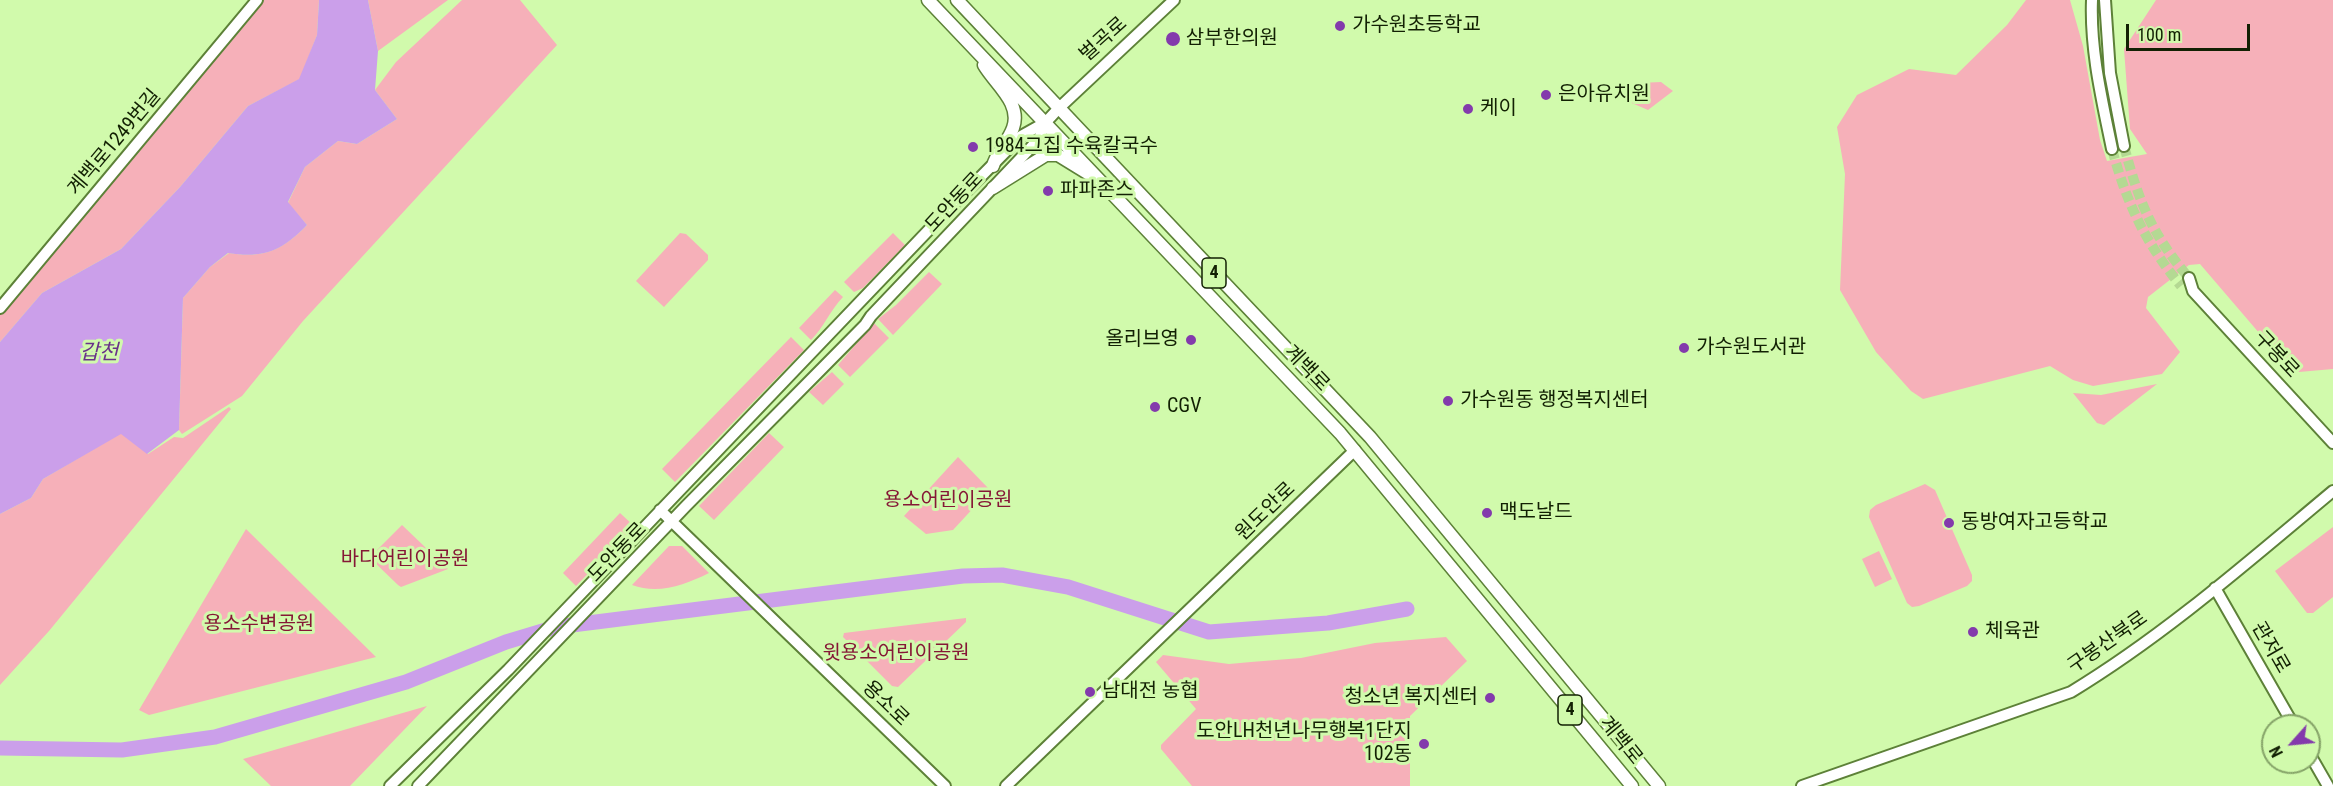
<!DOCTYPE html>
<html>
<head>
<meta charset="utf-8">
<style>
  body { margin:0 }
  #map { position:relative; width:2333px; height:786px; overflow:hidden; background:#d1faac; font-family:"Roboto Condensed",sans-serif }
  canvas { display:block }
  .north { position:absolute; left:2261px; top:714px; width:60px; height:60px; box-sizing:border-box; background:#d1faac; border:2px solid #85a368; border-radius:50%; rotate:243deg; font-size:16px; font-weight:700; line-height:24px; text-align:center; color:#122003 }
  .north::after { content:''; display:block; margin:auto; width:21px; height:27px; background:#833aac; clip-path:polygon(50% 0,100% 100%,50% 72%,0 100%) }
  .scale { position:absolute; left:2126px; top:24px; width:124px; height:27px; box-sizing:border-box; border:3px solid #122003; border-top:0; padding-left:8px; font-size:18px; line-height:21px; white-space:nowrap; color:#122003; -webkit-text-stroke:4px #d1faac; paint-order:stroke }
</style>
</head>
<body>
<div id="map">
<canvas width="2333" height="786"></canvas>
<div class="north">N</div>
<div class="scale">100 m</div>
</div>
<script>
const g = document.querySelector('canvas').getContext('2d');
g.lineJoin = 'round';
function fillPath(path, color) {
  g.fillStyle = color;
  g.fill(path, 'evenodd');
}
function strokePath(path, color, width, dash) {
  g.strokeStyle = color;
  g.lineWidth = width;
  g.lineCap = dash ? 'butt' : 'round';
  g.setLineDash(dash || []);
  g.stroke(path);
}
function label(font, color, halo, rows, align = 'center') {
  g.font = font + ' "Roboto Condensed","Noto Sans KR",sans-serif';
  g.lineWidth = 6;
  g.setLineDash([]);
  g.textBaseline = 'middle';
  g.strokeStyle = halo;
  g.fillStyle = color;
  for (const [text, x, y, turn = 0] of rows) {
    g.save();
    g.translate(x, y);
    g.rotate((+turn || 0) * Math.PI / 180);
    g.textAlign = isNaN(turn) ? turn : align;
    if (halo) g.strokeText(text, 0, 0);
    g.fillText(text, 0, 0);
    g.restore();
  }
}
const green = new Path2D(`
  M264 0H319L317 35 300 79 248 106 180 187 121 249 42 293 0 342V312Z
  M368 0H448L378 51Z
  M462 0H520L557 45 303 321 242 396 182 434 179 430 183 298 210 267 229 253C263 259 283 250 307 225L288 203 305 167 338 141 357 144 397 119 375 90 396 62Z
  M2026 0H2070L2083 46 2100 140 2107 161 2147 154 2130 129 2124 49 2156 0H2333V369L2299 372 2260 334 2200 264 2189 265 2148 297 2146 308 2180 352 2162 374 2093 386 2073 380 2050 366 1923 399 1911 391 1876 352 1840 290 1845 174 1837 127 1857 95 1909 69 1956 75 2007 25Z
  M1661 82 1673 91 1648 110 1627 101 1639 83Z
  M680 233 686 234 708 255V260L664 307 636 281Z
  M893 233 905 245 863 288 854 292 844 282Z
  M929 272 942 284 893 335 878 319 896 305Z
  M835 290 843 297C829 312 824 327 811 340L799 328Z
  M874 323 889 338 850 377 838 365Z
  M791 337 804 350 675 482 662 469Z
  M832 372 844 384 823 405 809 392Z
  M2157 384 2104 425 2097 423 2073 393 2101 395Z
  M229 407 231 409 49 631 0 685V514L31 498 43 479 121 433 148 454 174 437 183 438Z
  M769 433 784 447 714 520 699 506Z
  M958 457 990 490 953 530 926 534 904 516Z
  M1925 484 1935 490 1972 575V581L1967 586 1919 606 1912 607 1907 603 1869 517 1870 510 1876 505Z
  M620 513 634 526 576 586 563 573Z
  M402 525 448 569 401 587 398 585 371 559V556Z
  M2333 527V597L2313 613H2307L2275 571Z
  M246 529 376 657 149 715 139 710Z
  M669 546H682L709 573C685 585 658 595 632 585Z
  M1879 551 1892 579 1875 587 1862 559Z
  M966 618V622L898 687 892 686 843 637 844 633Z
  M1446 637 1467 661 1410 716V786H1192L1161 749V745L1196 709 1156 662 1163 655 1229 664 1251 662 1301 658 1375 643Z
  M427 706 350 786H271L243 759Z`);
const water = new Path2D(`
  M319 0H368L378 51 375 90 397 119 357 144 338 141 305 167 288 202 307 225C283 250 264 259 228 253L210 267 183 298 179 430 147 454 121 434 43 479 31 498 0 514V342L42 293 121 249 180 187 248 106 299 79 317 35Z`);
const river = new Path2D(`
  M0 748 122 750 215 737 406 682 506 642 556 627 963 576 1002 575 1068 587 1209 632 1328 623 1407 609`);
const secondaryTunnel = new Path2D(`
  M2124 146C2139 202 2151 233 2189 278
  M2112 149C2127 204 2145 242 2181 286`);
const secondary = new Path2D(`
  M2092 0C2090 50 2102 100 2112 149
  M2105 0 2110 73 2124 146
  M2189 278 2193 291 2333 443
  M0 308 257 0
  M660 510 945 786
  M2215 588 2294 726
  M2309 753 2328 786
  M390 786 508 670 944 214 1021 136 1046 122
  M418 786 686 506 865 325 871 316 1039 139 1046 122 1059 108 1174 0
  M1006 786 1355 450
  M1802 786 2071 692C2165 635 2249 561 2333 491`);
const primary = new Path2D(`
  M928 0 1340 433 1632 786
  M957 0 1370 437 1659 786
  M984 65C995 84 1022 103 1013 128 1008 142 997 151 993 166
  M993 188 1046 155H1058L1097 179`);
const markers = [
  [1340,26,6,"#833aac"],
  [1173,39,8,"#833aac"],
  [1546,95,6,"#833aac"],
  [1468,109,6,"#833aac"],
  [973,147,6,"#833aac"],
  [1048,191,6,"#833aac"],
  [1191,340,6,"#833aac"],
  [1684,348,6,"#833aac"],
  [1448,401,6,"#833aac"],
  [1155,407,6,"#833aac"],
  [1487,513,6,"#833aac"],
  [1949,523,6,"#833aac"],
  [1973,632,6,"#833aac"],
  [1090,692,6,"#833aac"],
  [1490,698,6,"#833aac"],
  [1424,744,6,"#833aac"]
];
const shields = [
  [1214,273,24],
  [1570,710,24]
];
const shieldNames = [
  ["4",1214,273],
  ["4",1570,710]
];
const poiNames = [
  ["가수원초등학교",1352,26],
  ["삼부한의원",1186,39],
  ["은아유치원",1558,95],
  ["케이",1480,109],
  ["1984그집 수육칼국수",985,147],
  ["파파존스",1060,191],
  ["올리브영",1179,340,"right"],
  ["가수원도서관",1696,348],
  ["가수원동 행정복지센터",1460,401],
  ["CGV",1167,407],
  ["맥도날드",1499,513],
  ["동방여자고등학교",1961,523],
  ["체육관",1985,632],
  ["남대전 농협",1102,692],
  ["청소년 복지센터",1478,698,"right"],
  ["도안LH천년나무행복1단지",1412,732,"right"],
  ["102동",1412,755,"right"]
];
const streetNames = [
  ["벌곡로",1104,40,-42],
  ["계백로1249번길",115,143,-50],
  ["도안동로",955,203,-47],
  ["구봉로",2276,355,47],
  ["계백로",1306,369,46],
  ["원도안로",1266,512,-44],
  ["도안동로",618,553,-46],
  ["구봉산북로",2108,643,-35],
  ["관저로",2270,648,60],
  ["용소로",885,704,44],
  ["계백로",1620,741,51]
];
const parkNames = [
  ["용소어린이공원",948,501],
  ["바다어린이공원",405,560],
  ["용소수변공원",259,625],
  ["윗용소어린이공원",896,654]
];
const waterNames = [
  ["갑천",99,354]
];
fillPath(green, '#f6b0b9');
fillPath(water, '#cb9fea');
strokePath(river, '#cb9fea', 15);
strokePath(secondaryTunnel, '#b4d993', 10, [10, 5]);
strokePath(secondary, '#5d8138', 14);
strokePath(primary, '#5d8138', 15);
strokePath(secondary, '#fff', 10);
strokePath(primary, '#fff', 12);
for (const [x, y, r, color] of markers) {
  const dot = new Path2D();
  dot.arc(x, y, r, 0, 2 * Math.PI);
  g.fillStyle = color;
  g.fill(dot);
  strokePath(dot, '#d1faac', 2);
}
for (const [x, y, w] of shields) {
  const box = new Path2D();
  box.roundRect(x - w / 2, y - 15, w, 30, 4.5);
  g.fillStyle = '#d1faac';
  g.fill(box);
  strokePath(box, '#122003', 1.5);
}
label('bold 18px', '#122003', null, shieldNames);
label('20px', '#122003', '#d1faac', poiNames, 'left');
label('20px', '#122003', '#d1faac', streetNames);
label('20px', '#851736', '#d1faac', parkNames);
label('italic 21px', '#693289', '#d1faac', waterNames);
</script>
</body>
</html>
